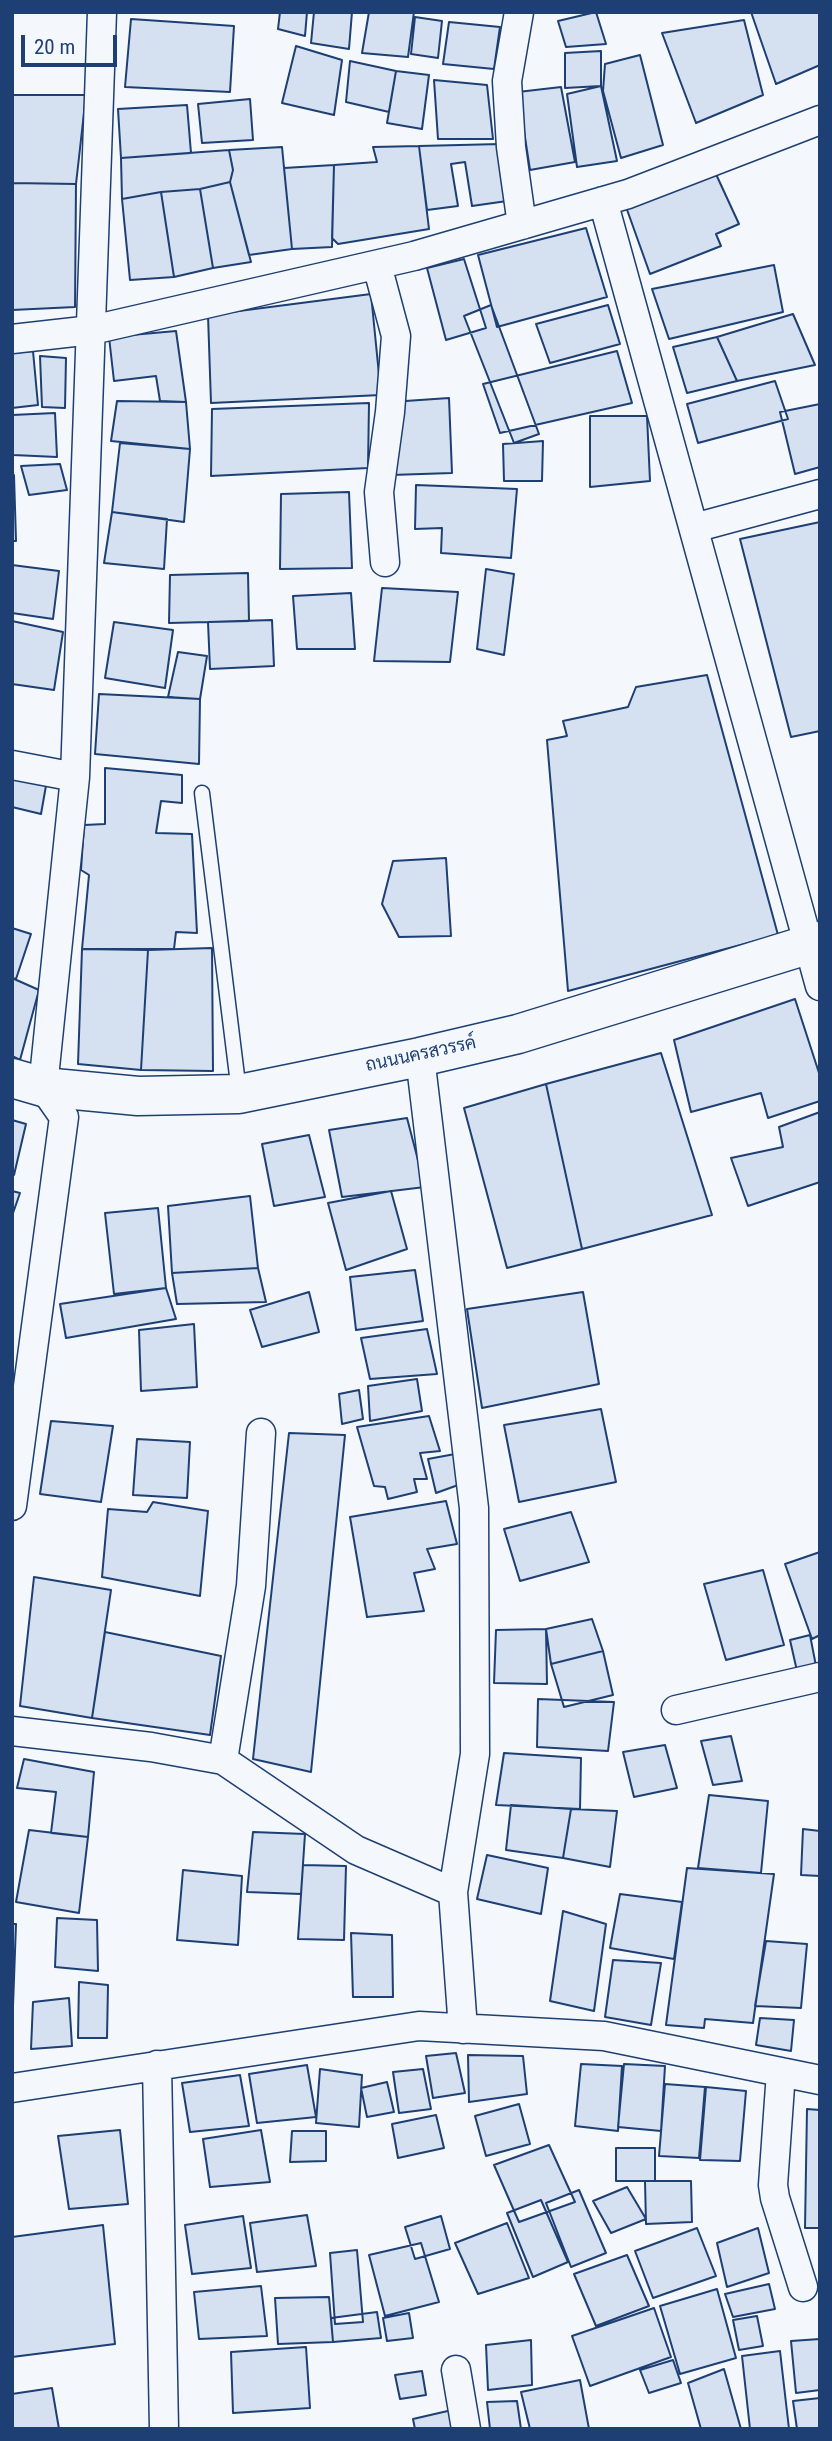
<!DOCTYPE html>
<html>
<head>
<meta charset="utf-8">
<style>
  body { margin:0 }
  #map { position:relative; width:832px; height:2441px; overflow:hidden; background:#f4f7fb; font-family:"Roboto Condensed",sans-serif }
  canvas { display:block }
  .frame { position:absolute; inset:0; border:14px solid #1d3f73; pointer-events:none }
  .scale { position:absolute; left:21px; top:35px; width:96px; height:32px; box-sizing:border-box; border:4px solid #1d3f73; border-top:0; padding-left:9px; font-size:21px; line-height:24px; white-space:nowrap; color:#1d3f73; -webkit-text-stroke:5px #f4f7fb; paint-order:stroke }
</style>
</head>
<body>
<div id="map">
<canvas width="832" height="2441"></canvas>
<div class="frame"></div>
<div class="scale">20 m</div>
</div>
<script>
const g = document.querySelector('canvas').getContext('2d');
g.lineJoin = 'round';
function fillPath(path, color) {
  g.fillStyle = color;
  g.fill(path, 'evenodd');
}
function strokePath(path, color, width, dash) {
  g.strokeStyle = color;
  g.lineWidth = width;
  g.lineCap = dash ? 'butt' : 'round';
  g.setLineDash(dash || []);
  g.stroke(path);
}
function label(font, color, halo, rows, align = 'center') {
  g.font = font + ' "Roboto Condensed",Sarabun,sans-serif';
  g.lineWidth = 5;
  g.setLineDash([]);
  g.textBaseline = 'middle';
  g.strokeStyle = halo;
  g.fillStyle = color;
  for (const [text, x, y, turn = 0] of rows) {
    g.save();
    g.translate(x, y);
    g.rotate((+turn || 0) * Math.PI / 180);
    g.textAlign = isNaN(turn) ? turn : align;
    if (halo) g.strokeText(text, 0, 0);
    g.fillText(text, 0, 0);
    g.restore();
  }
}
const building = new Path2D(`
  M280 12H307L305 36 278 29Z
  M314 12H352L349 49 311 43Z
  M369 12H414L408 57 362 53Z
  M596 12 606 44 566 47 558 21Z
  M751 12H820V65L776 84Z
  M415 17 442 21 438 58 411 54Z
  M131 19 234 26 230 92 125 87Z
  M744 20 763 95 696 123 662 33Z
  M449 22 500 27 494 69 443 64Z
  M296 46 342 60 334 115 282 103Z
  M601 51V86L565 88V53Z
  M640 55 663 145 621 158 603 91 605 64Z
  M350 61 396 71 389 112 346 102Z
  M396 71 429 75 422 129 387 123Z
  M434 80 487 85 493 139H438Z
  M601 86 617 161 577 167 567 94Z
  M561 87 575 162 530 170 518 92Z
  M12 95H86L76 184 12 183Z
  M250 99 253 140 202 143 198 104Z
  M187 105 191 153 121 158 118 109Z
  M501 144 507 201 472 206 465 162 451 164 458 206 427 210 419 146Z
  M419 146 429 229 338 244 332 238 334 165 377 162 373 147Z
  M282 147 292 249 249 255 230 182 233 170 229 150Z
  M229 150 233 170 230 182 200 189 161 192 122 199 121 158Z
  M334 165 332 247 292 249 284 168Z
  M715 172 739 224 716 234 721 246 650 274 625 204Z
  M230 182 251 262 213 268 200 189Z
  M12 183 76 184 75 307 12 310Z
  M200 189 213 268 174 277 161 192Z
  M161 192 174 277 130 280 122 199Z
  M586 228 607 297 497 327 478 255Z
  M464 259 486 328 446 340 427 268Z
  M774 265 783 312 669 339 652 289Z
  M371 294 381 395 211 403 208 315Z
  M491 305 539 434 514 443 464 316Z
  M608 305 620 344 550 363 536 324Z
  M793 314 815 365 737 381 717 337Z
  M176 331 186 402 160 401 156 376 114 381 109 337Z
  M717 337 737 381 687 393 673 347Z
  M33 351 38 405 12 408V353Z
  M617 351 632 403 500 433 483 384Z
  M40 356 66 358 65 408 42 407Z
  M775 381 788 419 698 443 687 404Z
  M449 398 452 473 391 475V402Z
  M117 401 186 402 190 449 111 441Z
  M369 403 368 468 211 476 212 409Z
  M820 404V467L795 474 780 412Z
  M55 413 57 457 13 455 12 415Z
  M590 416H647L650 481 590 487Z
  M543 441 542 481H504L503 444Z
  M120 443 190 449 184 522 112 512Z
  M60 464 67 490 29 495 21 466Z
  M12 475H14L16 541H12Z
  M416 485 517 489 511 558 441 553 442 528 415 529Z
  M349 492 352 568 280 569 281 494Z
  M112 512 167 519 164 569 104 563Z
  M820 522V731L791 737 740 539Z
  M12 565 59 571 53 619 12 613Z
  M486 569 514 574 504 655 477 649Z
  M248 573 249 621 169 623 170 575Z
  M382 588 458 592 450 662 374 661Z
  M351 593 355 649H297L293 596Z
  M272 620 274 666 210 669 208 622Z
  M12 621 63 632 54 690 12 684Z
  M114 622 173 630 165 688 105 678Z
  M178 652 207 656 200 699 168 697Z
  M707 675 778 935 568 991 547 740 567 736 563 721 628 707 636 687Z
  M99 694 200 699 199 764 95 754Z
  M105 768 182 775V803L161 801 156 833 192 834 197 933 176 932 174 949H82L89 875 81 870 84 825 105 824Z
  M12 775 47 780 41 814 12 807Z
  M446 858 451 936 399 937 382 904 393 861Z
  M12 928 31 934 16 979 12 978Z
  M212 948 213 1071 141 1070 148 950Z
  M82 949 148 950 141 1070 78 1064Z
  M12 978 39 990 20 1060 12 1056Z
  M795 999 820 1076V1101L768 1118 761 1093 691 1112 674 1040Z
  M661 1053 712 1215 582 1249 546 1084Z
  M546 1084 582 1249 507 1268 464 1108Z
  M820 1112V1182L748 1206 731 1158 783 1147 779 1127Z
  M407 1118 425 1187 342 1197 329 1130Z
  M12 1120 26 1124 14 1175H12Z
  M309 1135 325 1197 274 1206 262 1144Z
  M12 1191 20 1193 12 1216Z
  M391 1191 407 1249 346 1270 328 1203Z
  M250 1196 258 1268 172 1273 168 1206Z
  M158 1208 166 1288 114 1294 105 1213Z
  M258 1268 266 1302 177 1304 172 1273Z
  M415 1270 423 1321 356 1330 350 1277Z
  M166 1288 176 1319 66 1338 60 1304Z
  M309 1292 319 1332 262 1347 250 1310Z
  M583 1292 599 1384 482 1408 467 1309Z
  M194 1324 197 1387 141 1391 139 1330Z
  M427 1329 437 1374 370 1379 361 1338Z
  M417 1379 422 1411 370 1421 368 1386Z
  M359 1390 363 1419 342 1424 339 1394Z
  M601 1409 616 1482 519 1502 504 1425Z
  M429 1416 440 1451 420 1453 427 1479H414L417 1492 388 1499 385 1487 374 1486 357 1427Z
  M51 1421 113 1426 101 1502 40 1494Z
  M289 1433 345 1435 311 1772 253 1759Z
  M137 1439 190 1442 187 1498 133 1495Z
  M455 1454 461 1484 436 1493 428 1459Z
  M446 1501 457 1544 427 1549 435 1569 414 1573 424 1611 367 1617 350 1517Z
  M153 1502 208 1511 200 1596 102 1577 108 1509 147 1512Z
  M571 1512 589 1562 520 1581 504 1529Z
  M820 1552V1635L812 1639 785 1564Z
  M763 1570 784 1645 726 1660 704 1584Z
  M34 1577 111 1590 92 1718 20 1706Z
  M592 1619 603 1651 551 1664 546 1629Z
  M546 1629 547 1684 494 1683 496 1630Z
  M105 1632 221 1656 210 1735 92 1718Z
  M810 1635 816 1666 797 1671 790 1640Z
  M603 1651 613 1695 564 1707 551 1664Z
  M538 1699 614 1702 608 1751 537 1747Z
  M731 1736 742 1781 713 1785 701 1741Z
  M665 1745 677 1788 634 1797 623 1752Z
  M504 1753 581 1758 580 1809 496 1805Z
  M24 1759 94 1772 88 1837 51 1833 56 1792 17 1788Z
  M709 1795 768 1801 761 1873 698 1868Z
  M511 1805 571 1809 563 1858 506 1850Z
  M571 1809 617 1811 610 1867 563 1858Z
  M803 1829 820 1831V1876L801 1875Z
  M29 1830 88 1837 79 1913 16 1902Z
  M253 1832 305 1834 301 1894 247 1892Z
  M487 1855 548 1868 541 1914 477 1899Z
  M303 1865 346 1866 344 1940 298 1939Z
  M687 1868 774 1874 753 2023 705 2019 704 2028 666 2025Z
  M183 1870 242 1876 238 1945 177 1940Z
  M620 1894 682 1902 674 1959 610 1948Z
  M563 1911 606 1924 594 2011 550 2001Z
  M57 1918 97 1920 98 1971 55 1967Z
  M12 1924H16L12 2034Z
  M351 1933 392 1935 393 1997H353Z
  M766 1941 807 1944 801 2008 755 2006Z
  M613 1960 661 1963 651 2025 605 2017Z
  M79 1982 108 1985 107 2038H78Z
  M69 1998 72 2046 31 2049 33 2002Z
  M760 2018 794 2020 791 2051 756 2045Z
  M456 2053 465 2093 433 2098 426 2056Z
  M468 2055 523 2056 527 2094 469 2102Z
  M581 2064 622 2066 618 2131 575 2126Z
  M624 2064 665 2066 661 2131 618 2127Z
  M307 2065 316 2117 257 2123 249 2074Z
  M320 2069 362 2075 359 2127 316 2123Z
  M423 2069 431 2109 399 2113 393 2072Z
  M240 2075 249 2126 190 2132 182 2083Z
  M387 2082 394 2112 367 2117 361 2088Z
  M665 2084 705 2087 699 2158 659 2156Z
  M706 2087 746 2091 740 2161 700 2160Z
  M519 2104 530 2144 486 2156 475 2116Z
  M807 2109 820 2110V2228H805Z
  M436 2115 444 2148 398 2158 392 2124Z
  M120 2130 128 2204 69 2209 58 2136Z
  M261 2130 270 2182 210 2187 203 2139Z
  M292 2131H326V2161L290 2162Z
  M549 2145 575 2202 519 2222 494 2165Z
  M616 2148H655V2181H616Z
  M645 2181H691L692 2222 646 2224Z
  M627 2187 646 2219 611 2233 593 2201Z
  M579 2190 606 2253 571 2267 546 2203Z
  M541 2200 568 2262 533 2277 507 2213Z
  M307 2215 316 2266 257 2272 250 2223Z
  M243 2216 251 2268 192 2274 185 2225Z
  M441 2216 450 2249 415 2259 405 2227Z
  M507 2223 529 2278 478 2294 455 2243Z
  M103 2225 115 2344 12 2357V2237Z
  M697 2228 716 2276 653 2298 635 2251Z
  M758 2228 769 2273 727 2287 717 2243Z
  M421 2243 439 2302 385 2316 369 2255Z
  M357 2250 363 2322 335 2324 330 2253Z
  M627 2255 649 2306 596 2326 574 2274Z
  M769 2284 775 2309 733 2317 725 2294Z
  M261 2286 267 2336 199 2339 194 2292Z
  M717 2289 736 2358 680 2374 660 2306Z
  M329 2297 333 2342 278 2344 275 2298Z
  M654 2308 671 2357 590 2386 572 2336Z
  M377 2312 381 2338 333 2342 331 2318Z
  M409 2313 413 2338 387 2341 383 2318Z
  M757 2316 763 2346 739 2350 733 2320Z
  M820 2339V2390L796 2393 791 2341Z
  M531 2340 532 2385 488 2390 486 2345Z
  M306 2347 310 2408 233 2413 231 2352Z
  M780 2351 789 2429H750L742 2356Z
  M673 2360 681 2383 649 2393 640 2370Z
  M724 2369 741 2429H701L688 2383Z
  M422 2371 426 2395 400 2399 395 2375Z
  M580 2380 589 2429H530L521 2392Z
  M52 2388 59 2429H12V2394Z
  M820 2398V2429H797L793 2401Z
  M517 2401 521 2429H490L487 2402Z
  M452 2410 456 2429H415L413 2419Z`);
const lane = new Path2D(`
  M202 793 239 1092`);
const street = new Path2D(`
  M519 12 507 81 511 147 522 225
  M603 201 820 986
  M377 265 396 336 390 412 379 492 385 562
  M12 339 92 330 414 256 628 194 820 120
  M694 528 820 494
  M12 765 75 777
  M420 1057 474 1508 475 1754 453 1892
  M12 1506 64 1117 43 1087 75 777 102 12
  M676 1710 820 1677
  M12 1731 151 1747 223 1760 356 1850 453 1892 463 2029
  M223 1760 251 1586 261 1433
  M157 2065 164 2429
  M781 2072 773 2185 775 2198 803 2287
  M12 2088 419 2026 604 2036 820 2080
  M456 2370 466 2429`);
const primary = new Path2D(`
  M12 1078 43 1087 138 1096 239 1094 420 1057 518 1034 820 941`);
const streetNames = [
  ["ถนนนครสวรรค์",421,1055,-12]
];
fillPath(building, '#d5e0f0');
strokePath(building, '#1d3f73', 2);
strokePath(lane, '#1d3f73', 17);
strokePath(street, '#1d3f73', 31);
strokePath(primary, '#1d3f73', 41);
strokePath(lane, '#f4f7fb', 14);
strokePath(street, '#f4f7fb', 28);
strokePath(primary, '#f4f7fb', 38);
label('18px', '#1d3f73', '#f4f7fb', streetNames);
</script>
</body>
</html>
